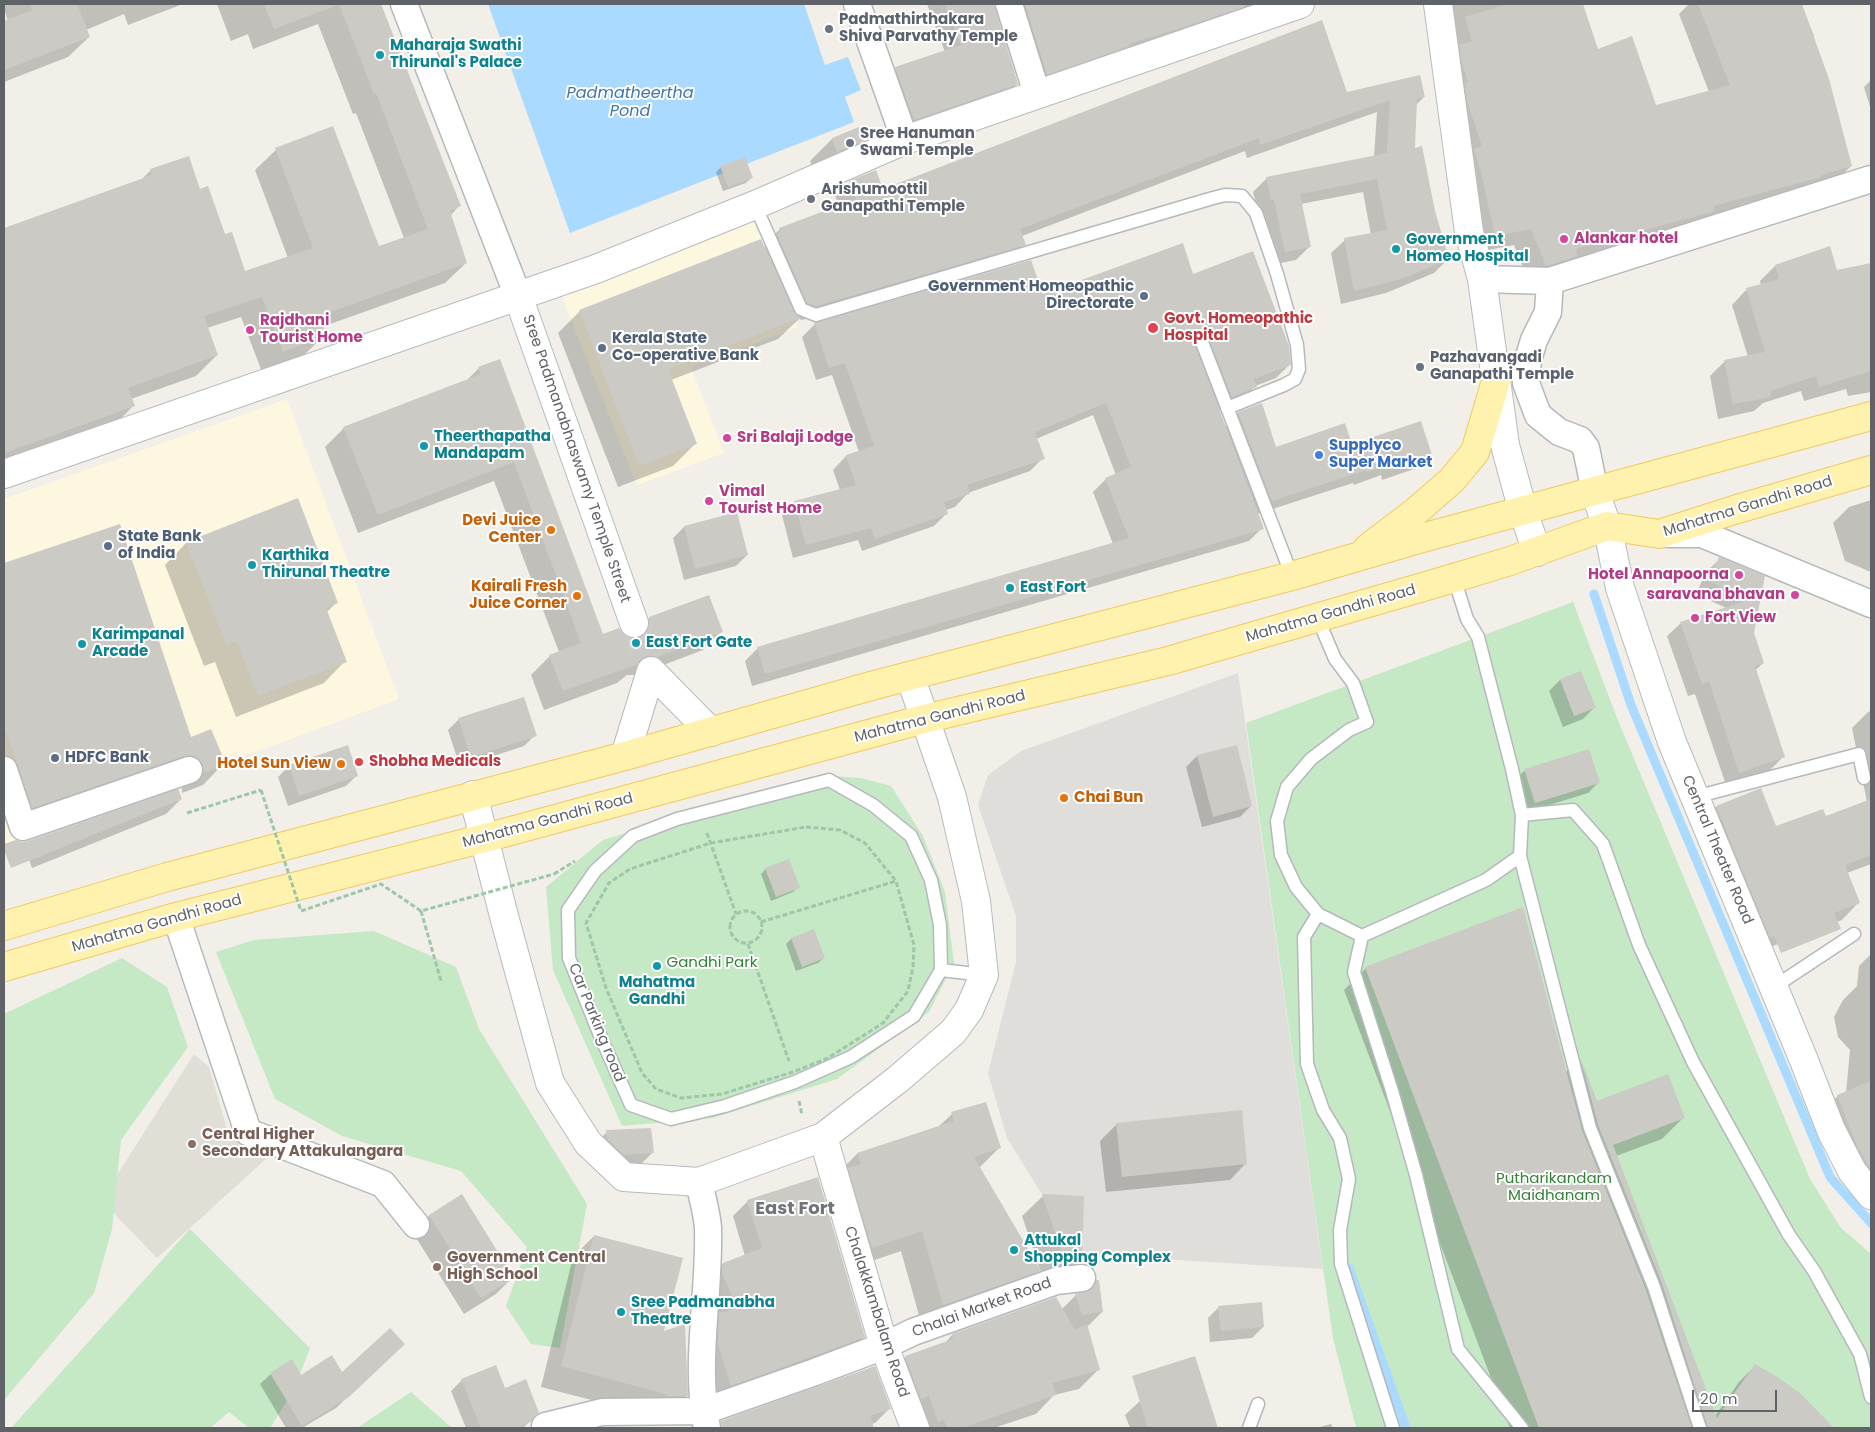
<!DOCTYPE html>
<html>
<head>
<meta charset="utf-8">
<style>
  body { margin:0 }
  #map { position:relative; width:1875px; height:1432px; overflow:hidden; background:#f1efe8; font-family:Poppins,sans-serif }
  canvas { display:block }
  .frame { position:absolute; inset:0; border:5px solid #5f6368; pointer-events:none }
  .scale { position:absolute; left:1692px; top:1390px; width:85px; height:22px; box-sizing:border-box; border:2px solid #5f6368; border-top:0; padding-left:6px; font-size:15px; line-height:18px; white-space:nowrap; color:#5f6368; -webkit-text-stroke:4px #fff; paint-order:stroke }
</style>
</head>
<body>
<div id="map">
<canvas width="1875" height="1432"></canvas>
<div class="frame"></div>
<div class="scale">20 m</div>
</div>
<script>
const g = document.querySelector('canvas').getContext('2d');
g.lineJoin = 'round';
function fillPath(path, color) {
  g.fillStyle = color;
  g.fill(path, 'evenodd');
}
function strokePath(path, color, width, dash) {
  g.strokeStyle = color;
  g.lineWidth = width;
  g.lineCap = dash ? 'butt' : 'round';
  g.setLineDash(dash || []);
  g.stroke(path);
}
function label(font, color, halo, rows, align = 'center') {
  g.font = font + ' Poppins,sans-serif';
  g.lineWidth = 4;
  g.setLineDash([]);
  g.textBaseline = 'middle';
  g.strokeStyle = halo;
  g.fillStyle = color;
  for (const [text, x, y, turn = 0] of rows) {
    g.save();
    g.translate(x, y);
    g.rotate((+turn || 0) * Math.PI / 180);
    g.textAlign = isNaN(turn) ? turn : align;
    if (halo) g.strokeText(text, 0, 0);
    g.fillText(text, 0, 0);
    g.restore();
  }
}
const commercial = new Path2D(`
  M756 215 798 327 691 367 724 453 637 485 558 287Z
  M287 399 399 699 4 845V499Z`);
const industrial = new Path2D(`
  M1238 673 1323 1269 1079 1254 1007 1138 988 1073 1016 962V916L978 805 988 775 1021 751Z`);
const education = new Path2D(`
  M194 1054 209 1067 227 1129 267 1158 157 1258 101 1200Z`);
const green = new Path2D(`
  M1573 602 1617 718 1810 1179 1841 1228 1871 1254V1428H1356L1333 1338 1246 723Z
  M819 775 861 778 891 786 923 836 945 892 954 963 929 1012 837 1079 713 1118 622 1126 553 970 546 887 603 840Z
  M374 931 456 967 479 1029 587 1204 560 1348 531 1344 506 1306 527 1247 461 1171 342 1136 275 1099 216 952 254 940Z
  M122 958 167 987 188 1047 121 1140 112 1229 94 1293 4 1400V1014Z
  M190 1229 310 1348 294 1390 270 1428H249L229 1412 210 1428H11Z
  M411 1392 452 1428H357Z`);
const water = new Path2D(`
  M488 4H804L825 65 848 57 861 90 845 97 854 122 570 233Z`);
const shadow = new Path2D(`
  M4 4H183L128 25 124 14 86 30 89 37 68 57 4 82V22L8 21 4 9Z
  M217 4H380L459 206 450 216 466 263 445 283 322 327 325 335 304 355 262 372 241 317 207 328 217 355 196 376 131 399 133 406 113 427 4 466V230L141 180 151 170 199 190 244 272 288 258 255 170 276 150 332 127 378 247 404 238 356 113 353 114 318 24 253 49 248 34 231 41Z
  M927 4H993L1017 84 1004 97 901 133 882 81 896 68 945 52Z
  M1001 4H1276L1033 87Z
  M1438 4H1582L1597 50 1655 106 1709 92 1679 14 1689 4H1801L1814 36 1812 38 1851 166 1834 183 1529 282 1514 245 1478 252Z
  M1871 80V110L1864 87Z
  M1346 94 1424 97 1416 105 1413 149 1448 259 1434 273 1386 293 1341 304 1331 253 1345 240 1371 235 1363 192 1301 204 1310 246 1296 260 1271 265 1253 192 1267 178 1374 157 1377 112 1247 158 1245 151 1022 236 1024 244 1011 258 802 320 799 319 778 339 671 380 695 444 673 466 618 487 558 333 580 311 764 248 766 245V243L779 230 840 207 835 196 849 183 875 171 882 190Z
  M832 139 863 140 841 162 815 173 810 161Z
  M721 167 751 178 746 183 723 191 716 172Z
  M1871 264V392L1848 396 1846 389 1804 401 1801 391 1763 403 1754 411 1718 419 1710 376 1725 361 1748 357 1732 305 1747 289 1761 285 1760 281 1775 266 1836 271Z
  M1192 276 1289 365 1276 378 1255 386 1242 400 1218 410 1224 428 1238 413 1261 404 1275 448 1351 446 1431 454 1417 468 1382 480 1381 475 1354 485 1353 483 1257 514 1262 528 1249 541 752 686 745 661 758 648 1113 544 1093 492 1106 479 1116 475 1093 415 1036 439 1043 458 1030 471 968 493 955 507 946 510 947 513 934 526 862 551 858 540 793 558 782 515 795 502 840 490 833 470 846 456 859 452 832 375 816 380 802 337 815 324Z
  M479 368 602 636 623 635 629 639 649 618 722 631 703 650 637 675H627L617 683 544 710 531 675 550 656 559 652 494 481 358 533 325 447 344 428 466 381Z
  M297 500 337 602 326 613 345 661 324 683 236 717 215 662 204 666 165 565 186 543Z
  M1871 500V572L1845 561 1833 523 1849 507Z
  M120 526 191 738 224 763 203 785 182 793V788L178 780 11 829 4 808V564Z
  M684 527 747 555 736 566 684 580 673 538Z
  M1720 559 1764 577 1753 633 1763 663 1755 671 1783 757 1770 770 1726 785 1695 694 1688 696 1667 636 1681 623 1726 608 1696 594 1706 572Z
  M1560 680 1594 708 1583 719 1563 727 1549 691Z
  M1871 711V864L1847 873 1858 903 1842 920 1754 953 1700 824 1716 807 1760 790 1776 828 1825 818 1867 802 1852 728 1868 712Z
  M459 719 535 735 524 746 460 767 448 730Z
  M347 747 357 775 346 786 288 806 278 777 289 766Z
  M1197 756 1251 806 1240 817 1202 827 1186 767Z
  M1525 770 1599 782 1588 793 1524 813 1514 781Z
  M181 799 166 814 32 868 27 853Z
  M766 869 798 887 793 892 771 901 761 874Z
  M813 931 824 958 818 963 796 971 786 944 791 939Z
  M1871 954V1200L1817 1116 1838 1096 1846 1093 1850 1050 1838 1037 1834 1017 1843 1000 1857 986 1859 966Z
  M1366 968 1566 1072 1579 1058 1596 1103 1684 1117 1662 1139 1616 1156 1715 1416 1739 1382 1755 1366 1818 1413 1829 1428H1510L1344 990Z
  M952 1114 999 1148 979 1168 1039 1270 1018 1291 922 1326 901 1251 851 1268 836 1175 857 1154 938 1127Z
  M1117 1124 1246 1163 1230 1180 1106 1192 1100 1141Z
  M607 1132 652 1153 641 1164 612 1166 596 1143Z
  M818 1179 864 1337 849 1352 716 1400 705 1329 719 1315 708 1288V1279L723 1264 745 1256 733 1216 747 1202Z
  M461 1196 513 1277 496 1294 464 1314 413 1233 429 1216Z
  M1043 1196 1081 1263 1061 1283 1045 1285 1022 1216Z
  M594 1236 662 1333 687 1396 666 1416 646 1414 541 1387 573 1257Z
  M1097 1282 1102 1312 1087 1327 1098 1370 1079 1389 1054 1395 1036 1414 994 1428H915L886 1376 905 1357 944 1344 952 1335 1056 1298 1062 1309 1076 1295 1086 1293Z
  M1219 1307 1263 1327 1252 1338 1210 1342 1208 1318Z
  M392 1355 336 1408 302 1428H286L260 1384 271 1374 301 1376 342 1374Z
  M1194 1357 1217 1428H1130L1125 1415 1140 1401Z
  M462 1380 504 1389 530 1421 523 1428H466L451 1391Z
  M890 1408 875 1423 871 1424 873 1428H764Z
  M1331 1424 1333 1428H1316Z`);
const stream = new Path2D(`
  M1594 594 1631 705 1830 1177 1871 1223
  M1349 1268 1406 1428`);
const building = new Path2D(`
  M30 4H77L90 37 4 70V21L32 10Z
  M264 4H335V6L274 29Z
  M339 4H381L461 206 450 211 467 263 319 316 326 335 283 352 262 297 204 316 218 355 128 388 135 406 4 453V228L152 175 150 169 189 156 200 189 208 186 225 234 232 232 245 271 313 248 275 148 333 126 379 246 428 229 376 93 374 94Z
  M945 4H994L1018 84 914 120 895 67 961 45Z
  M1025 4H1243L1244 7 1181 28 1128 44 1129 46 1047 75Z
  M1508 4H1583L1598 49 1632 36 1656 105 1730 85 1698 4H1802L1829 79 1852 166 1821 175V177L1713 206 1715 211 1575 249 1578 256 1546 266 1531 229 1495 236 1481 172 1474 149 1482 146 1467 101 1465 84 1468 82 1461 60 1459 45 1472 41 1465 17Z
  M1322 20 1347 92 1420 75 1425 97 1417 99 1415 148 1422 146 1435 211 1449 259 1401 279 1354 291 1344 238 1387 230 1377 179 1300 194 1311 247 1285 252 1274 200H1271L1266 177 1387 153 1390 100 1260 145 1259 138 1020 229 1026 245 816 306 807 303 777 234 780 232 779 228 856 199 849 181 876 170 883 189Z
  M859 127 864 141 837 152 832 138Z
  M745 157 753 178 728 187 720 166Z
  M761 239 794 312 801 318 668 369 697 444 639 466 579 310Z
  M1183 243 1193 274 1253 251 1289 346 1291 365 1254 379 1257 387 1232 397 1207 334 1202 329H1198L1194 332 1192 336 1264 529 765 674 757 647 1129 538 1105 478 1131 467 1106 403 1035 432 1045 459 967 485 970 494 944 502 948 514 875 539 871 528 806 545 794 501 856 485 846 455 874 446 845 363 829 368 814 323 1031 260 1043 294Z
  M1830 246 1837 270 1871 263V371L1819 387 1816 376 1770 391 1771 397 1733 404 1724 360 1765 352 1746 288 1779 279 1775 265Z
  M500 359 603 634 619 628 624 635 631 638H640L646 633 649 626V617L709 595 723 632 657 657 647 656 641 659 638 664 563 691 549 655 581 643 514 462 378 515 343 427 481 374 478 367Z
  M1262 403 1276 447 1345 423 1352 444 1421 421 1432 455 1396 467 1394 463 1367 472 1366 470 1272 501 1238 412Z
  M298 498 338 603 326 608 347 662 258 696 237 641 226 645 186 542Z
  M737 512 748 555 695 569 684 526Z
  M120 524 191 737 211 729 226 764 204 773 203 766 199 759 192 755 184 756 32 808 4 726V563Z
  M1719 557 1765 576 1754 633 1764 663 1755 666 1785 757 1739 773 1709 681 1702 684 1680 622 1749 600 1709 581Z
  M1581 671 1596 708 1574 716 1560 679Z
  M524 697 537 736 471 757 458 718Z
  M348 745 358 776 299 796 289 765Z
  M1237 745 1252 806 1213 817 1197 755Z
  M1589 749 1600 783 1535 803 1524 769Z
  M1761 788 1776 826 1823 809 1826 816 1871 799V855L1845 865 1860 903 1834 913 1841 929 1781 953 1774 936 1770 938 1716 806Z
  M178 789 182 799 11 868 4 850V844L16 840 21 842 28 841Z
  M789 859 800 888 776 897 765 868Z
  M1523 907 1582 1130 1646 1290 1692 1428H1539L1365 967Z
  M814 929 825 958 802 967 791 938Z
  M1580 1056 1597 1101 1668 1074 1685 1118 1613 1145 1717 1418 1755 1364 1779 1378 1801 1394 1834 1428H1708L1662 1284 1598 1125Z
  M1871 1081V1170L1857 1146 1837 1095Z
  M986 1102 1001 1148 974 1157 1041 1271 943 1305 922 1231 872 1248 848 1168 861 1164 857 1153 954 1121 951 1112Z
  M1242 1110 1247 1164 1122 1177 1116 1123Z
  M651 1128 654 1153 624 1155 607 1139 606 1130Z
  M818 1177 865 1337 731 1386 718 1344 719 1313 737 1308 722 1273 723 1263 762 1248 747 1200Z
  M462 1194 514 1278 481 1298 429 1215Z
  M1042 1194 1084 1196 1082 1263 1066 1265Z
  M594 1235 683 1258 664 1331 685 1324 688 1396H666V1394L561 1366Z
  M1096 1280H1099L1103 1312 1082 1315 1075 1294 1091 1290Z
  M1056 1297 1075 1330 1087 1324 1100 1370 1052 1383 1056 1395 962 1428H947L944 1420 938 1422 929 1396 921 1399 905 1356 953 1339 952 1334Z
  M1262 1302 1264 1327 1221 1331 1218 1306Z
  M390 1328 405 1344 349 1397 302 1426 270 1373 292 1359 301 1375 332 1355 342 1372Z
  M1195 1356 1218 1428H1148L1132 1376Z
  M496 1365 505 1388 526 1379 539 1413 535 1415 531 1422 516 1428H481L461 1379Z
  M875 1366 891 1409 870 1416 874 1428H722L721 1421Z`);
const secondaryTunnel = new Path2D(`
  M634 623 647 660`);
const path = new Path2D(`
  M187 813 261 790
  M806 827 840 830 865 843 896 881 914 945 913 967 908 991 883 1023 828 1058 793 1072 722 1094 681 1098 656 1089 642 1073 606 988 586 923 609 883 630 869 711 843Z
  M707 833 736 914
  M554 874 575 861
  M730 927a16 16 0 1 1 32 0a16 16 0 1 1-32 0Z
  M421 911 441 981
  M761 922 896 881
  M748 944 789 1061
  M799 1101 802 1115`);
const lane = new Path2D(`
  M755 205 801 309 816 315 1213 198 1225 195 1242 196 1256 213 1277 274 1297 345 1299 369 1295 379 1284 385 1227 408
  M1200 337 1292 576
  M1454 578 1467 619 1478 637 1512 769 1522 815 1520 856 1590 1128 1654 1287 1700 1428
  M1318 619 1335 659 1353 683 1367 722 1349 730 1311 759 1287 787 1277 821 1281 855 1296 887 1318 914 1362 936
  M829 780 873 805 911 836 931 880 940 925 941 970 914 1016 851 1057 795 1082 725 1106 671 1119 631 1105 599 1033 569 958 568 910 595 871 633 836 677 819Z
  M1695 797 1859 754 1864 778
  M1522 815 1573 810 1603 844 1639 945 1693 1062 1789 1235 1814 1271 1860 1354 1871 1397
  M1520 856 1486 880 1362 936 1354 972 1392 1091 1416 1175 1458 1349 1522 1428
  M1318 914 1304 937 1307 1064 1323 1110 1340 1138 1349 1179 1340 1230 1341 1264 1393 1428
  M941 970 984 975
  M1774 987 1854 934
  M1249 1428 1258 1404`);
const street = new Path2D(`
  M404 4 518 296
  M857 4 905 140
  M1009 4 1037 94
  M1482 279 1550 281 1871 179
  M1550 281 1548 312 1534 340 1528 360 1526 383 1538 415 1559 432 1580 440 1586 448 1595 492
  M1668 534H1702L1871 604
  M4 770 23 827 189 770
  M176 917 248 1132 383 1184 416 1225
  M699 1182C702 1197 707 1213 708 1228 710 1294 694 1362 707 1428
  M545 1428V1426L602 1412 704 1411 815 1372 884 1346 913 1332 1056 1281 1082 1278`);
const secondary = new Path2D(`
  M1438 4 1469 232 1482 279 1505 445 1523 511 1537 552
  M518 296 634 623
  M4 474 596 269 755 205 905 140 1300 4
  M1595 492 1607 526 1620 588 1672 742 1803 1058 1831 1130 1852 1171 1871 1195
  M625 756 651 671 711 732
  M473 795 505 920 550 1083 588 1143 624 1177 699 1182 823 1137 897 1080 953 1032 969 1010 984 975 976 901 952 797 910 676
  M823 1137 884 1346 915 1428`);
const primary = new Path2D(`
  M1368 548 1414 513 1452 480 1475 452 1496 381
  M4 926 167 877 625 756 871 686 1292 576 1422 538 1871 416
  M4 967 176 917 485 838 924 719 1168 661 1454 578 1510 561 1607 526 1659 534 1734 510 1871 470`);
const pathBridge = new Path2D(`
  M261 790 301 911 381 884 421 911 554 874`);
const markers = [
  [829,29,5,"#6b7280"],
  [380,55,5,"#0f9aa8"],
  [850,143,5,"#6b7280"],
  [811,199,5,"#6b7280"],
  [1564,239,5,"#d1479c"],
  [1396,249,5,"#0f9aa8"],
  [1144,296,5,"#5c6f8a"],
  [1153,328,6,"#e0444e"],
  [250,330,5,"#d1479c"],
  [602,348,5,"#5c6f8a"],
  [1420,367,5,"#6b7280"],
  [727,438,5,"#d1479c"],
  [424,446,5,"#0f9aa8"],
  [1319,455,5,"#3f7fe0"],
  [709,501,5,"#d1479c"],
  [551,530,5,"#e8710a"],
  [108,546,5,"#5c6f8a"],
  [252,565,5,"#0f9aa8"],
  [1739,575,5,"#d1479c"],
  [1010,588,5,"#0f9aa8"],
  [1795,595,5,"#d1479c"],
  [577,596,5,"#e8710a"],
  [1695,618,5,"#d1479c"],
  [636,643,5,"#0f9aa8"],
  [82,644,5,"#0f9aa8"],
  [55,758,5,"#5c6f8a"],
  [359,762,5,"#e0444e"],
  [341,764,5,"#e8710a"],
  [1064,798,5,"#e8710a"],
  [657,966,5,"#0f9aa8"],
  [192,1144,5,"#8d6e63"],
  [1014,1250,5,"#0f9aa8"],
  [437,1267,5,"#8d6e63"],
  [621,1312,5,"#0f9aa8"]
];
const worshipNames = [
  ["Padmathirthakara",839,20],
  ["Shiva Parvathy Temple",839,37],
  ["Sree Hanuman",860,134],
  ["Swami Temple",860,151],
  ["Arishumoottil",821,190],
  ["Ganapathi Temple",821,207],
  ["Pazhavangadi",1430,358],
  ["Ganapathi Temple",1430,375]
];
const cultureNames = [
  ["Maharaja Swathi",390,46],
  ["Thirunal's Palace",390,63],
  ["Government",1406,240],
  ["Homeo Hospital",1406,257],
  ["Theerthapatha",434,437],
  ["Mandapam",434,454],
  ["Karthika",262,556],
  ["Thirunal Theatre",262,573],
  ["East Fort",1020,588],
  ["Karimpanal",92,635],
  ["Arcade",92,652],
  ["East Fort Gate",646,643],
  ["Mahatma",657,983,"center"],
  ["Gandhi",657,1000,"center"],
  ["Attukal",1024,1241],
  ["Shopping Complex",1024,1258],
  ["Sree Padmanabha",631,1303],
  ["Theatre",631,1320]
];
const hotelNames = [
  ["Alankar hotel",1574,239],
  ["Rajdhani",260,321],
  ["Tourist Home",260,338],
  ["Sri Balaji Lodge",737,438],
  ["Vimal",719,492],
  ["Tourist Home",719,509],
  ["Hotel Annapoorna",1729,575,"right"],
  ["saravana bhavan",1785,595,"right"],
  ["Fort View",1705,618]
];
const serviceNames = [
  ["Government Homeopathic",1134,287,"right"],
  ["Directorate",1134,304,"right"],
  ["Kerala State",612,339],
  ["Co-operative Bank",612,356],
  ["State Bank",118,537],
  ["of India",118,554],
  ["HDFC Bank",65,758]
];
const healthNames = [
  ["Govt. Homeopathic",1164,319],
  ["Hospital",1164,336],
  ["Shobha Medicals",369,762]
];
const shopNames = [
  ["Supplyco",1329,446],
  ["Super Market",1329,463]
];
const streetNames = [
  ["Sree Padmanabhaswamy Temple Street",576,459,71],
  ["Mahatma Gandhi Road",1748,507,-17],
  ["Mahatma Gandhi Road",1331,614,-16],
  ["Mahatma Gandhi Road",940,717,-14],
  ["Mahatma Gandhi Road",548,821,-15],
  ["Central Theater Road",1717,850,67],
  ["Mahatma Gandhi Road",157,924,-16],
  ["Car Parking road",596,1023,68],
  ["Chalai Market Road",982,1308,-20],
  ["Chalakkambalam Road",876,1312,72]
];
const foodNames = [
  ["Devi Juice",541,521],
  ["Center",541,538],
  ["Kairali Fresh",567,587],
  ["Juice Corner",567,604],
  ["Hotel Sun View",331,764],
  ["Chai Bun",1074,798,"left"]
];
const parkNames = [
  ["Gandhi Park",712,963],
  ["Putharikandam",1554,1179],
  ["Maidhanam",1554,1196]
];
const educationNames = [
  ["Central Higher",202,1135],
  ["Secondary Attakulangara",202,1152],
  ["Government Central",447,1258],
  ["High School",447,1275]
];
const waterNames = [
  ["Padmatheertha",630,94],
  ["Pond",630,112]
];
const quarterNames = [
  ["East Fort",795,1209]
];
fillPath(commercial, '#fef7e0');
fillPath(industrial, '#e0deda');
fillPath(education, '#e1ded6');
fillPath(green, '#c5e8c5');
fillPath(water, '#aadaff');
fillPath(shadow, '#0003');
strokePath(stream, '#aadaff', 9);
fillPath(building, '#cccac5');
strokePath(secondaryTunnel, '#ccccc8', 28, [28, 14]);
strokePath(lane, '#b5b8bc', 15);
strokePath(street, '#b5b8bc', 29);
strokePath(secondary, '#b6babf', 30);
strokePath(primary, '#f2c960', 30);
strokePath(path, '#9cc7a9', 3, [5, 2.5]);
strokePath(lane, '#fff', 12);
strokePath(street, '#fff', 26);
strokePath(secondary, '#fff', 28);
strokePath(primary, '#fff2af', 28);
strokePath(pathBridge, '#9cc7a9', 3, [5, 2.5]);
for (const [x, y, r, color] of markers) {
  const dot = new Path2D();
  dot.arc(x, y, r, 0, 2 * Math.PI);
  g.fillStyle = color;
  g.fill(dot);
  strokePath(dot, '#fff', 2);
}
label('bold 15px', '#5b616d', '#fff', worshipNames, 'left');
label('bold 15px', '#0d838f', '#fff', cultureNames, 'left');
label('bold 15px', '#b23c85', '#fff', hotelNames, 'left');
label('bold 15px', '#4e5e75', '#fff', serviceNames, 'left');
label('bold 15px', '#be3a42', '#fff', healthNames, 'left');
label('bold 15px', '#366cbe', '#fff', shopNames, 'left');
label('15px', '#5f6368', '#fff', streetNames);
label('bold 15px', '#c56008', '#fff', foodNames, 'right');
label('15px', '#348238', '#fff', parkNames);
label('bold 15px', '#785e54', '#fff', educationNames, 'left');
label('italic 16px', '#4174aa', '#fff', waterNames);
label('bold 18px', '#70757a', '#fff', quarterNames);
</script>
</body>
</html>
